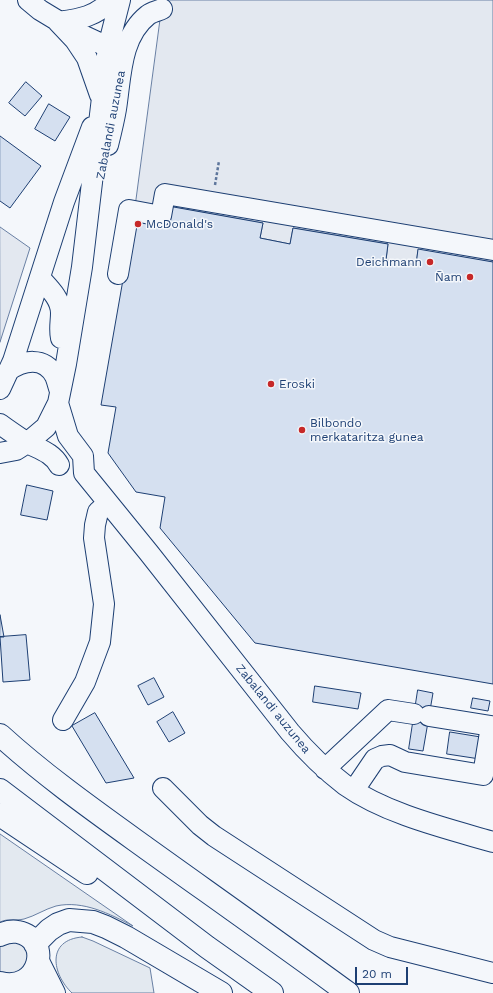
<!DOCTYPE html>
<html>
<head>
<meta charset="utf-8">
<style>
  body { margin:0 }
  #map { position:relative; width:493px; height:993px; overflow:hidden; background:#f4f7fb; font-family:"Work Sans",sans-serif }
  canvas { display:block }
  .scale { position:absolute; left:355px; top:967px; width:53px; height:18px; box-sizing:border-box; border:2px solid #1d3f73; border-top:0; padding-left:5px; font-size:12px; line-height:14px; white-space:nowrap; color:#1d3f73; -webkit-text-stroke:3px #f4f7fb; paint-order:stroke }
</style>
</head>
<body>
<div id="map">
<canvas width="493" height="993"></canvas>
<div class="scale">20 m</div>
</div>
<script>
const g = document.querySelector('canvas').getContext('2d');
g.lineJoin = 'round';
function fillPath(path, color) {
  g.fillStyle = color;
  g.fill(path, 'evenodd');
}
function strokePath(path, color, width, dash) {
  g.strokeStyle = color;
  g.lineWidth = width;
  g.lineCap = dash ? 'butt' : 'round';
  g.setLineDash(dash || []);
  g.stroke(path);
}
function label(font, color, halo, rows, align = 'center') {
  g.font = font + ' "Work Sans",sans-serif';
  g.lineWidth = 3;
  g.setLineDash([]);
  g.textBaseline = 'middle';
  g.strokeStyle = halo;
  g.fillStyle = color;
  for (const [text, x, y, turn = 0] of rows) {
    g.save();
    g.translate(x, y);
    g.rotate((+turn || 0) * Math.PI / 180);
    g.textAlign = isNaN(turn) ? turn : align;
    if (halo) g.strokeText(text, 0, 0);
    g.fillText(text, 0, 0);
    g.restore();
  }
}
const green = new Path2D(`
  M0 834 133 926C110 914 83 900 56 906 45 909 35 916 24 919 16 921 8 918 0 922Z
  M82 937 93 941 150 968 154 993H72C52 974 46 940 82 937Z
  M18 941 30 954 20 975 0 973V944Z`);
const parking = new Path2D(`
  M163 0H493V262L418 250 416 265 386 260 388 244 293 228 290 244 260 238 263 223 168 206 134 217Z
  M0 227 30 248 0 342Z`);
const building = new Path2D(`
  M26 82 42 96 25 116 9 103Z
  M49 104 70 117 55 141 35 129Z
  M0 136 41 166 10 208 0 201Z
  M168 206 263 223 260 238 290 244 293 228 388 244 386 260 416 265 418 249 493 262V684L255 643 160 528 165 497 136 492 108 453 116 407 101 405 134 217Z
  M27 485 53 491 47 520 21 515Z
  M0 615 4 637H0Z
  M26 635 30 680 3 682 0 637Z
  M154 678 164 697 148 705 138 686Z
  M315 686 361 693 358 709 313 702Z
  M418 690 433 693 423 751 409 749Z
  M473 698 490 701 488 711 471 708Z
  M173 712 185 733 169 742 157 722Z
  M95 713 134 778 106 783 72 726Z
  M450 732 493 739V761L447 754Z`);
const path = new Path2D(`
  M215 185 219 161`);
const minor = new Path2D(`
  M28 0 40 10 78 33 108 47
  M58 22 75 40 87 58 100 95
  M58 22C79 19 96 17 111 0
  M108 145C111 133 114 121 116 109 121 78 120 37 148 15 152 12 158 11 162 9
  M118 274 129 210 161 216 165 194 493 250
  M40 278C49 288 61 299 61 313 61 322 59 329 61 338
  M8 371C23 360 44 356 55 376 57 380 58 386 60 391
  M0 389 13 361 64 202 92 127
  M58 403 68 436 83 456 84 473 149 553 290 732C307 752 324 769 345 785 386 814 445 828 493 842
  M0 424C8 430 17 436 26 442 38 449 52 452 59 465
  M0 453 16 450 27 443 46 427 58 403 66 364 82 267 108 47 120 0
  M63 720 85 682 100 642 104 604 94 538 95 525 98 512 108 503
  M325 769 388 710 414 714
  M163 788 200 825 214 836 374 940 390 947 493 973
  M354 790 375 759 382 756 390 755 405 762 483 775 491 726 429 716
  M39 961 55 993
  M16 985 45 993`);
const major = new Path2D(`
  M0 735C45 776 96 812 146 848 213 896 281 944 348 993
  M0 790 207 947 272 993
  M0 815 87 873
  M0 935C6 932 12 931 18 932 53 939 40 993 0 983
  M35 944 49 930 58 924 69 920 93 922 106 927 126 937 221 993`);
const markers = [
  [138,224,4,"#c62828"],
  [430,262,4,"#c62828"],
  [470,277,4,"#c62828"],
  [271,384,4,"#c62828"],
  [302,430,4,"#c62828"]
];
const streetNames = [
  ["Zabalandi auzunea",111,125,-79],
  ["Zabalandi auzunea",273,709,51]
];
const poiNames = [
  ["McDonald's",146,224],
  ["Deichmann",422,262,"right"],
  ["Ñam",462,277,"right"],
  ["Eroski",279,384],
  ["Bilbondo",310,423],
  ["merkataritza gunea",310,437]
];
fillPath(green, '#e3e9f0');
strokePath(green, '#687fa3', 1);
fillPath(parking, '#e3e8f0');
strokePath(parking, '#687fa3', 1);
fillPath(building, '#d5e0f0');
strokePath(building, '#1d3f73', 1);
strokePath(minor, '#1d3f73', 22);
strokePath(major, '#1d3f73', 24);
strokePath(path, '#5e769c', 2.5, [3, 2]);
strokePath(minor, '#f4f7fb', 20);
strokePath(major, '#f4f7fb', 22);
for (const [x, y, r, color] of markers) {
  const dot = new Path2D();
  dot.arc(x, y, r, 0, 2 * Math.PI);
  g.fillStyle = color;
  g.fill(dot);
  strokePath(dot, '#f4f7fb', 1.5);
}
label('12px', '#1d3f73', '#f4f7fb', streetNames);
label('12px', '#1d3f73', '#f4f7fb', poiNames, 'left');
</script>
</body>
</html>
